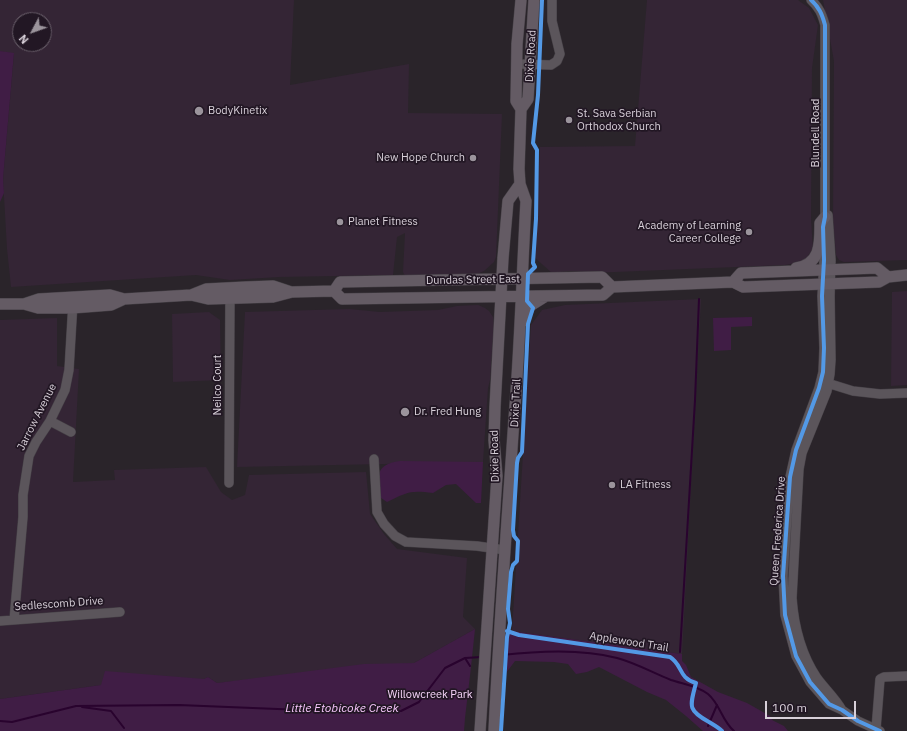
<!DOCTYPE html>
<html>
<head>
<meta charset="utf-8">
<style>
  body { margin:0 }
  #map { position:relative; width:907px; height:731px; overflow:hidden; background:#2a242a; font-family:"IBM Plex Sans",sans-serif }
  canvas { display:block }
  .north { position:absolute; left:12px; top:12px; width:40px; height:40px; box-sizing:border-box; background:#221724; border:1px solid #6b616c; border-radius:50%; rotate:229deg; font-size:11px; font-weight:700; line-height:16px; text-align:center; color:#d8d0d9 }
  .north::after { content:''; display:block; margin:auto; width:14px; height:18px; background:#9b949c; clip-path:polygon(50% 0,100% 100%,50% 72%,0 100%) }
  .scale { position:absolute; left:765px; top:701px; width:91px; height:18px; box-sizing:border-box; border:2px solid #d8d0d9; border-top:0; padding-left:5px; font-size:12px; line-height:14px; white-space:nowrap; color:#d8d0d9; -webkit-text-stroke:3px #221724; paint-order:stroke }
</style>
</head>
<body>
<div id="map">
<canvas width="907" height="731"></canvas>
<div class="north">N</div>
<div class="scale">100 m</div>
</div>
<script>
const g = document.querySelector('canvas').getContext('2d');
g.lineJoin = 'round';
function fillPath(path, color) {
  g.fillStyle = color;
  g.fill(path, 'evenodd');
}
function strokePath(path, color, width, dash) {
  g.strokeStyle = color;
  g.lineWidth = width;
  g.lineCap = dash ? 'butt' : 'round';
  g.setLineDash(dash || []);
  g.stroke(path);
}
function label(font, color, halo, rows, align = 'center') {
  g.font = font + ' "IBM Plex Sans",sans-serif';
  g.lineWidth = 3.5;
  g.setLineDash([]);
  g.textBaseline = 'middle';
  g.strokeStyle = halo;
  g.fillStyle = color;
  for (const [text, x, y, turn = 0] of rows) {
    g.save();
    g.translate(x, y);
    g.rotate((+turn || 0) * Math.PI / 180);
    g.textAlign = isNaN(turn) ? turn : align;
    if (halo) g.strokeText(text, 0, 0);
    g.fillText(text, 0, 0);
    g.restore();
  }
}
const built = new Path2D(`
  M0 0H294L290 85 409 64 408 113 502 114 496 257 494 262 484 271 477 274 405 276 403 272 405 233 397 237 393 275 279 277 230 280 196 275 11 287 7 249 3 179 14 54 0 51ZM20 20H44V44H20Z
  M647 0H798L809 8 818 25 812 68 811 219 813 248 806 259 796 263 785 265 591 273 569 271 552 273 534 257 540 147 635 146Z
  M823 0H907V260L844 262 839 260 836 255 833 220 834 61Z
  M907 291V385L891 386 892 292Z
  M701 299 682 654 512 631 531 325 542 310 565 305Z
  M478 305 485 308 489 311 493 317 494 324 490 380 488 388 483 462 237 467 245 312 349 309 380 312 438 310 457 306Z
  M209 312 220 320 221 380 173 382 172 314Z
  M57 318V366L79 369 73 482 115 480 114 470 206 467 221 492 232 500 245 495 249 475 366 472 370 514 384 534 397 549 467 558 463 617 475 629 414 663 217 683 208 677 204 679 101 685 0 699V320Z`);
const green = new Path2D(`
  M0 51 14 53 3 179 4 193 0 202Z
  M752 317V326L731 327V350L714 351 713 318Z
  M400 461 483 462 481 503H476L456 484 446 485 433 493C410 490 408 492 387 502L381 498C379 476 373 465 400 461Z
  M475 629 471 667 465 718 464 731H0V699L101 685 105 671 204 679 208 677 217 683 364 664 414 663Z
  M512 631 682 654V661L686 665 691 677 718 692 747 703 770 716 772 720 784 726 788 731H703L686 716 666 700 647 692 599 667 587 672 576 674 568 664 554 662 515 661 506 673C502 660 503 645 506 632Z`);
const stream = new Path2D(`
  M680 652 695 400 699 299
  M502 655C537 651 584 649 617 658 636 663 653 673 671 680 683 684 698 686 708 694 720 704 722 721 734 731
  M465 658 470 666
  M82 707 111 711 124 728
  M0 721 12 722 76 706 179 705 351 712 401 711 419 702 445 668 465 658 482 657
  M708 726 717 705`);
const minor = new Path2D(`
  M811 0C819 7 822 14 825 25V217L824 224
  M518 64 551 65 557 61 560 54 552 21V0
  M828 215 831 260 830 296 831 360 830 374 827 391 802 453 799 469 792 598C794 626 801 654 817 678 825 689 835 698 842 710
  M823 237 824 260 822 296 824 348 823 372 819 388 796 450 790 477 783 576 785 615 796 656 810 682 829 704 842 710 858 721 880 731
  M824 382 853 391 880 394 907 393
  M50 421 71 432
  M374 459 377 512 384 524 395 536 406 542 477 546 505 550
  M229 483 230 293
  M14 620 23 517V495L29 456 36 442 50 421 65 390 69 370 73 302
  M0 621 120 612
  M876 729 880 679 884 677 907 676`);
const major = new Path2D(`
  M521 109 528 99 534 0
  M796 268C821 264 820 243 820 223L825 217
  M733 282 741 273 877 268 888 277
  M334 291 340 282 602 277 612 287
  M191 295 206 289 246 287 273 286 291 292
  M0 304H24L39 299 92 296 110 295 124 299 191 295 208 299 273 297 292 292 334 291 342 299 603 295 612 287 733 282 743 287 879 282 888 277 907 275
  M24 304 38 308H72L111 305 124 299
  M522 322 530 306 546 296
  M480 731 497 476 494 440 495 407 503 258 508 201 520 184
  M494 731C499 627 507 523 514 419 520 347 522 274 526 201L520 184 519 169 521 109 516 101 517 44 521 0`);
const cycleway = new Path2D(`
  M811 0C819 7 822 14 825 25V217L823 227 824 260 822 296 824 348 823 372 819 388 796 450 790 477 783 576 785 615 796 656 810 682 829 704 842 710 858 721 880 731
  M507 631 519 635 670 657C683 665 678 678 696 683 690 706 687 710 709 722 714 725 718 727 722 731
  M501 731 507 637 510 623 508 609 511 572 513 565 517 561 518 541 514 536 513 530 517 463 518 458 522 452 528 324 533 308 527 301 528 274 535 267 533 263 536 219 537 150 533 143 538 95 542 0`);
const markers = [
  [199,111,5,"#9b949c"],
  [569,120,4,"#9b949c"],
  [473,158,4,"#9b949c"],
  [340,222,4,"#9b949c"],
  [749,232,4,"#9b949c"],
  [405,412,5,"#9b949c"],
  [612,485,4,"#9b949c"]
];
const streetNames = [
  ["Dixie Road",531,56,-87],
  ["Blundell Road",816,133,-90],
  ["Dundas Street East",473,280,-1],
  ["Neilco Court",218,385,-90],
  ["Dixie Trail",516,403,-87],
  ["Jarrow Avenue",37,417,-63],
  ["Dixie Road",495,456,-91],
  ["Queen Frederica Drive",778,531,-86],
  ["Sedlescomb Drive",59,604,-4],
  ["Applewood Trail",629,642,9]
];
const poiNames = [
  ["BodyKinetix",208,111],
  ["St. Sava Serbian",577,114],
  ["Orthodox Church",577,127],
  ["New Hope Church",465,158,"right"],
  ["Planet Fitness",348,222],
  ["Academy of Learning",741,226,"right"],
  ["Career College",741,239,"right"],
  ["Dr. Fred Hung",414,412],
  ["LA Fitness",620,485]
];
const parkNames = [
  ["Willowcreek Park",430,695]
];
const waterNames = [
  ["Little Etobicoke Creek",342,709]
];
fillPath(built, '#342535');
fillPath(green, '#401d45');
strokePath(stream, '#29032e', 2);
strokePath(minor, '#454046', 10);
strokePath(major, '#454046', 12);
strokePath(minor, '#5b555b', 9);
strokePath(major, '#645b64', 11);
strokePath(cycleway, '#5399e6', 4);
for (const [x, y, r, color] of markers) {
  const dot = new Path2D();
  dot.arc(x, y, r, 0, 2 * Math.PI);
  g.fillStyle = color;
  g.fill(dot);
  strokePath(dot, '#221724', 1.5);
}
label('11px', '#d8d0d9', '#221724', streetNames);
label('11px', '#d8d0d9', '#221724', poiNames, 'left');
label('11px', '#f6d5f9', '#221724', parkNames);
label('italic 12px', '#f6c5fb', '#221724', waterNames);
</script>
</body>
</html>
